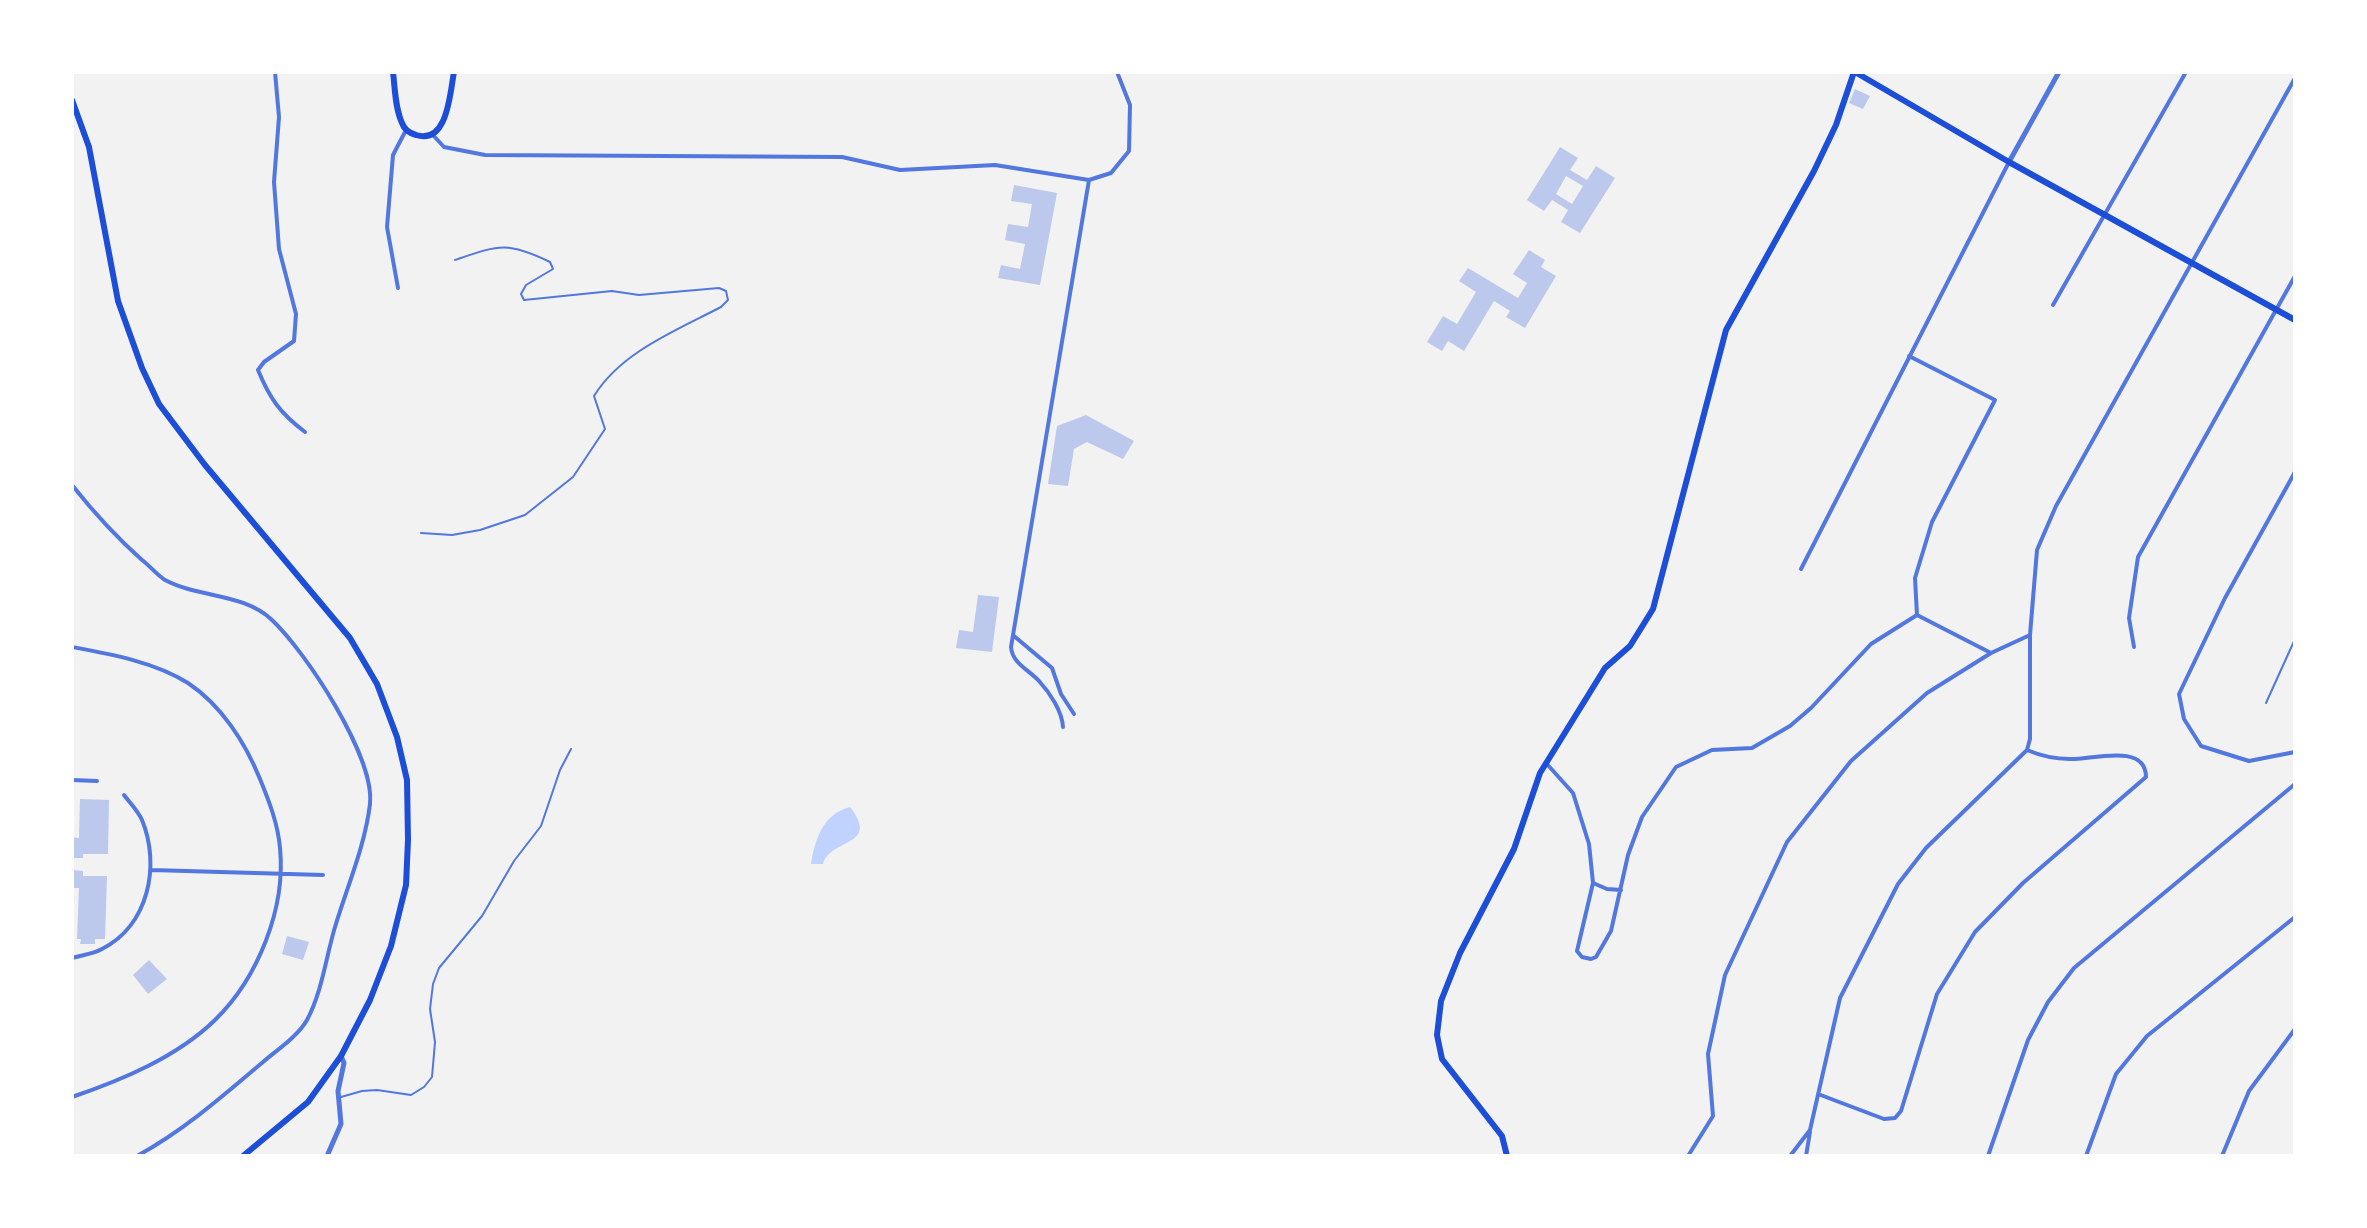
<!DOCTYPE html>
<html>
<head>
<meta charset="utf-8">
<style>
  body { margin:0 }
  #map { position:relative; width:2367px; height:1228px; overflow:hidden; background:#f2f2f2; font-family:"Exo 2",sans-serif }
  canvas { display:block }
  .frame { position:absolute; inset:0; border:74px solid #fff; pointer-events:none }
</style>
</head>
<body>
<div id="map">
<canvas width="2367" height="1228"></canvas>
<div class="frame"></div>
</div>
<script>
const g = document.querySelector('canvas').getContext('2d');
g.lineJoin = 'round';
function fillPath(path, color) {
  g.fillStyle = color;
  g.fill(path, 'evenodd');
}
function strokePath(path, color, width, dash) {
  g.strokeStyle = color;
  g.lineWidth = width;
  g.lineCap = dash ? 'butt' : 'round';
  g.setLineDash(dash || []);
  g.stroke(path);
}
const water = new Path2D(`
  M850 807C881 847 830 838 823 864H811C815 839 823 814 850 807Z`);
const building = new Path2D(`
  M1855 89 1870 96 1863 109 1849 103Z
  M1560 147 1578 158 1570 170 1587 180 1596 166 1615 178 1580 233 1561 222 1568 210 1552 200 1544 211 1527 200ZM1566 176 1583 186 1572 204 1556 194Z
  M1014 185 1057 193 1040 285 998 278 1001 265 1020 269 1025 244 1005 240 1008 224 1028 227 1032 204 1011 201Z
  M1529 250 1545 260 1541 267 1556 276 1525 328 1506 317 1510 311 1494 301 1464 351 1448 341 1442 351 1427 342 1443 316 1457 324 1476 292 1459 281 1468 268 1518 298 1527 283 1513 274Z
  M1086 415 1134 441 1123 459 1087 442 1074 449 1068 486 1048 484 1057 426Z
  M978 595 999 597 992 652 956 648 959 630 973 632Z
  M80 799 109 800 108 854H83V858H72V837L79 838Z
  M72 870 83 871V876H107L105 939H95V944H80L81 939H77L79 888H72Z
  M287 936 309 942 303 960 282 954Z
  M149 960 167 979 148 994 133 975Z`);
const service = new Path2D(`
  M421 533 452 535 480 530 525 515 573 477 605 429 594 396C621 352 677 330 721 307L728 300 726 291 719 288 639 295 612 291 524 300 521 294 526 285 553 269 550 262C507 241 499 245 455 260
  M2266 703 2295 639
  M341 1097 362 1091 377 1090 411 1095 424 1087 432 1077 435 1042 430 1009 433 984 439 968 482 916 514 861 541 826 560 770 571 749`);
const minor = new Path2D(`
  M275 72 279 117 274 182 279 249 296 314 294 341 264 362 258 370C270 399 280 413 305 432
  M432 134 444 147 485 155 842 157 900 170 995 165 1089 180 1111 173 1129 151 1130 105 1117 72
  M398 288 387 227 393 155 406 130
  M2053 305 2186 72
  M1909 356 1995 400 1932 522 1915 578 1917 615
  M2295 472 2225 598 2179 694 2184 719 2201 746 2249 761 2295 752
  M72 485C95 514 115 536 142 560 150 566 157 575 165 580 199 598 244 593 272 620 306 652 375 757 370 804 365 846 347 887 335 927 326 957 322 992 307 1020 298 1036 277 1050 263 1062 223 1096 183 1131 137 1156
  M1801 569 2009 162
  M1917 615 1991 653
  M1014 636 1052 668 1061 694 1074 714
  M72 647C110 654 155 662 188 683 221 705 245 742 260 779 269 801 278 824 280 848 286 908 258 978 215 1020 177 1057 122 1080 72 1097
  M2134 647 2129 618 2138 557 2295 276
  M1063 727C1062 711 1050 693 1039 681 1029 670 1012 663 1011 647L1089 180
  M1546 763 1573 793 1589 844 1593 883 1577 951 1582 957 1591 959 1596 957 1611 931 1628 855 1642 817 1676 767 1712 750 1752 748 1790 726 1811 708 1871 644 1917 615
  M72 780 97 781
  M152 870 323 875
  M1593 883 1607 889 1621 890
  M72 958C82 955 93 954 102 949 148 926 161 866 142 820 138 811 130 803 124 795
  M1818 1094 1884 1119 1895 1118 1901 1111 1937 994 1975 932 2023 883 2146 777C2146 742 2090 760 2070 759 2055 759 2041 756 2027 750
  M1688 1156 1713 1116 1708 1054 1725 975 1787 842 1851 761 1927 693 1991 653 2030 635
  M1790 1156 1810 1130 1840 998 1898 884 1926 848 2027 750 2030 739V635L2037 550 2056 506 2295 78
  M1806 1156 1810 1132
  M1988 1156 2028 1040 2048 1002 2074 968 2295 784
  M2086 1156 2116 1074 2147 1036 2295 917
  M2222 1156 2249 1091 2295 1029`);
const tertiary = new Path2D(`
  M2009 162 2059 72
  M327 1156 341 1124 338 1091 344 1063 341 1056`);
const secondary = new Path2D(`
  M393 72C395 88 395 108 402 123 404 129 409 133 416 135 448 145 450 92 454 72
  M1855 72 2009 162 2295 320
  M72 100 89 147 118 301 142 368 159 404 205 465 350 638 377 684 397 737 407 780 408 840 406 885 391 946 370 1000 341 1056 308 1102 243 1156
  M1507 1156 1502 1136 1442 1059 1437 1035 1441 1001 1460 953 1514 849 1540 773 1605 668 1630 646 1653 609 1726 330 1814 171 1836 125 1854 72`);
fillPath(water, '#bfd3fe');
fillPath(building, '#bdc9ec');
strokePath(service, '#5277de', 2);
strokePath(minor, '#5277de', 4);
strokePath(tertiary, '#5277de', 5);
strokePath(secondary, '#1d4ed8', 6);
</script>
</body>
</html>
